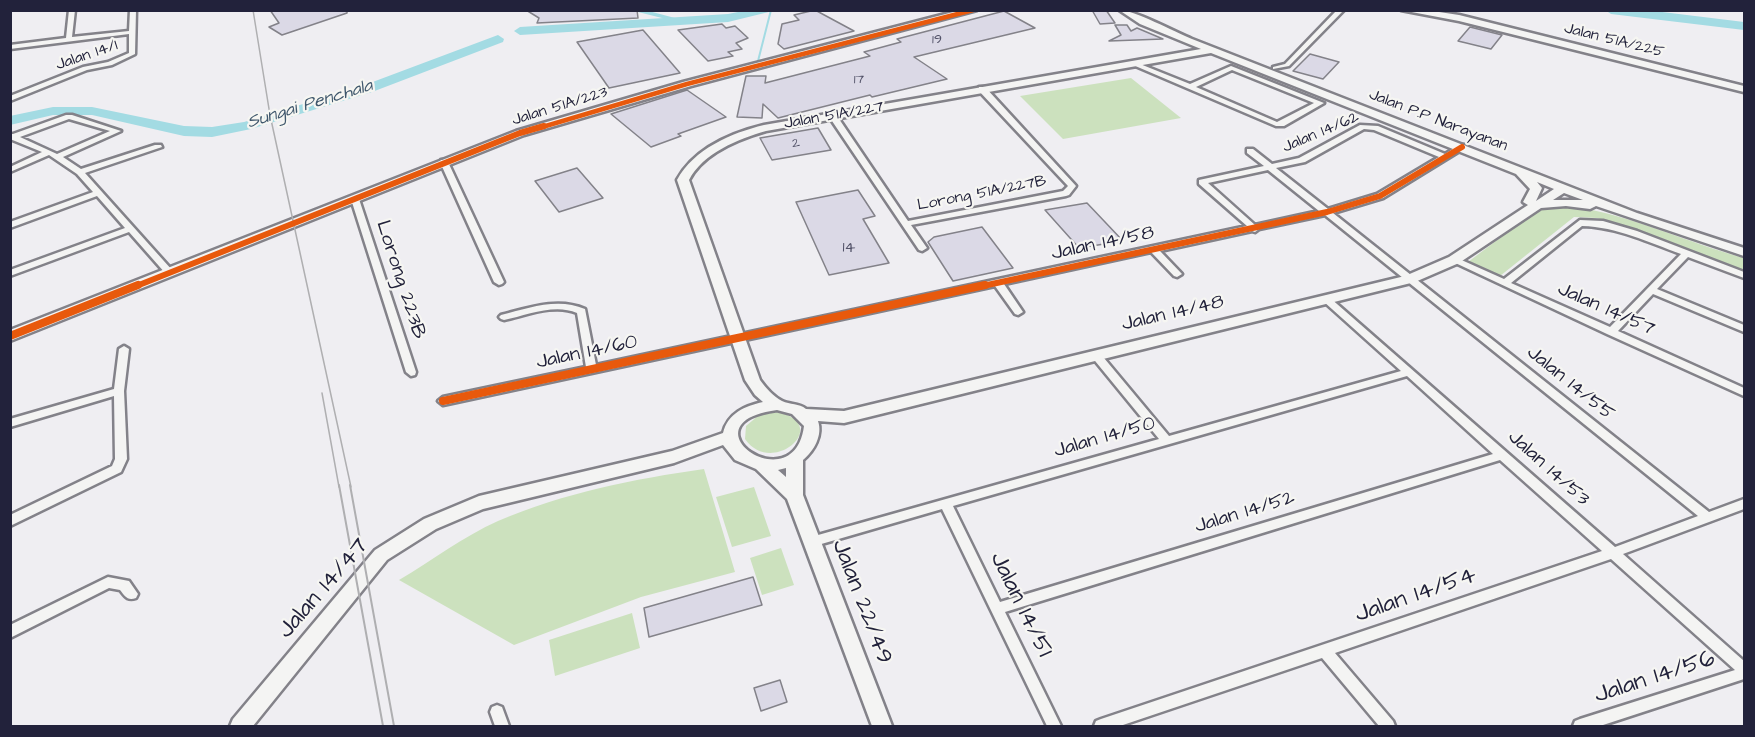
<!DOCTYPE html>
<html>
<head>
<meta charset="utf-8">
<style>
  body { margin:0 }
  #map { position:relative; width:1755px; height:737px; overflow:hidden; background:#efeef2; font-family:"Architects Daughter",sans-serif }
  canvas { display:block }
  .frame { position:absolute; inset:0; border:12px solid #22223b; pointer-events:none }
</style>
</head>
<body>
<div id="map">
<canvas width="1755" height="737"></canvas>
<div class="frame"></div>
</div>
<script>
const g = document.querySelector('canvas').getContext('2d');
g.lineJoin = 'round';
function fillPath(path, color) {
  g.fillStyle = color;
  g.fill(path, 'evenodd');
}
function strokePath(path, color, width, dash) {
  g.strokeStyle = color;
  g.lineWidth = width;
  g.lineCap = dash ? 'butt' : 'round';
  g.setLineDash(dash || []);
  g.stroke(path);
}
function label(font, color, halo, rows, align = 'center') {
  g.font = font + ' "Architects Daughter",sans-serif';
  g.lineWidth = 4.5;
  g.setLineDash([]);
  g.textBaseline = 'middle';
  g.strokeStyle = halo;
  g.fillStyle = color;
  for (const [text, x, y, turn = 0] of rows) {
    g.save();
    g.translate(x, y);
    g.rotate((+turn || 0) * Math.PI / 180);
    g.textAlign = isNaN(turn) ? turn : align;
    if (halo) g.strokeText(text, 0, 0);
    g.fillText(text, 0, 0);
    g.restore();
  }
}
const green = new Path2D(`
  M1131 78 1181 118 1063 139 1020 96Z
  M1576 207C1634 216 1688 243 1744 258V272L1597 218 1574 217 1500 276 1468 262 1537 210Z
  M777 412C834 424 772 478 745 439L746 426 759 415Z
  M704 469 735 572 641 597 514 645 399 580C431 561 464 536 498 521 563 493 634 479 704 469Z
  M754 487 771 536 732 547 716 497Z
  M781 548 794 585 762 595 750 558Z
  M632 613 640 648 555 676 549 640Z`);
const stream = new Path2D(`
  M758 61 771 10`);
const canal = new Path2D(`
  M630 10H645L686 21 682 23Z`);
const river = new Path2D(`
  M748 10H777L728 22 520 35 514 31 520 27 728 14Z
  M1605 10H1646L1744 22V30L1611 14Z
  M498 35 504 39 503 42 372 92 251 129 212 137 184 136 92 115H53L10 125V116L53 107H92L184 126 212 127 244 122 362 86Z`);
const building = new Path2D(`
  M270 10H347V13L282 35 269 27 279 23Z
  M526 10H637L638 18 537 23 539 18Z
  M815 10 854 31 784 49 778 44 782 24 799 20 794 15Z
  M1092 10H1106L1115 23 1100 24Z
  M1004 11 1035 28 914 57 947 79 872 97 870 95 778 118 763 104 762 118 737 117 746 76H766L765 83 870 56 864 52 901 42 897 39Z
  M722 24 726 28 735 26 748 38 736 43 742 49 728 52 733 56 708 61 678 30Z
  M1115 25H1127L1131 31 1137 28 1163 39 1109 41 1121 35Z
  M1470 27 1502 35 1491 49 1458 41Z
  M643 30 680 73 609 88 577 42Z
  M1310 54 1339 62 1323 79 1293 71Z
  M687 90 726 117 678 134 681 136 651 147 611 114Z
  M818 128 831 150 772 160 760 138Z
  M577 168 603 198 559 212 535 181Z
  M858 190 875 216 863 219 889 263 829 275 796 202Z
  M1087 203 1123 241 1079 248 1045 210Z
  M982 227 1013 268 953 281 928 242 934 237Z
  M753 577 762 605 649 637 644 608Z
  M780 680 787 702 761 711 754 688Z`);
const street = new Path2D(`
  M69 10H75L72 37 129 31 130 10H136L135 54 112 65 87 70 10 101V96L83 67 108 62 129 53V34L10 49V45L66 38Z
  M1337 10H1344L1289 66 1273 69V67L1285 64Z
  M1135 62 1190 84 1231 66 1324 103 1284 126H1276L1133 65 1132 64ZM1232 70 1314 103 1277 122 1196 87Z
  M979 87H985L1076 186 1069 195 1066 196 911 225 927 248 922 251 919 250 830 118 837 116 908 221 1063 191 1068 186 979 91Z
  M66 115H72L121 131 63 157 81 169 155 145H161L162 147 85 173 172 270 174 272 172 274H166L129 232 10 276V270L125 228 97 196 10 228V222L93 192 77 174 49 155 10 172V167L42 152 10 139V134H13ZM69 119 110 131 57 154 20 137Z
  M1360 125 1378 126 1445 154 1459 145H1465L1466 147 1383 198 1333 213 1709 512 1744 499V509L1623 554 1744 661V679L1600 726H1573L1575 721 1580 719 1735 670 1611 559 1335 653 1393 721 1395 726H1379L1322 658 1120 726H1094L1096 721 1101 719 1602 551 1500 460 1005 612 1061 726H1047L942 509 811 547 807 546 805 542 807 538 811 537 1159 439 1091 356 1090 354 1091 352H1099L1169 436 1401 371 1323 301 1321 299 1326 296 1329 297 1615 547 1698 516 1325 215 1259 229 1255 232 1252 231 1160 251 1182 274 1177 277 1174 276 1151 252 1004 284 1023 312 1018 315 1015 314 995 286 443 405 438 401 443 397 586 367 577 313C555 303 527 315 504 320L501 319 499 317 501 315C528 308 558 297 585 309L596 365 1247 226 1199 184V180L1264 166 1247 153V149H1253L1272 164 1299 158ZM1364 129 1374 130 1439 157 1377 194 1328 209 1276 168 1305 162ZM1268 170 1319 211 1255 225 1208 183ZM1407 376 1493 454 1000 602 953 506Z
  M441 160H447L448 162 504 282 502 284 499 285 494 282 440 162Z
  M355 196 359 199 416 372 415 375 411 376 406 372 351 199Z
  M1580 220 1603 221 1637 231 1744 272V278L1688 257 1657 289 1744 325V332L1653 294 1618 331 1744 388V396L1607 334 1449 260 1451 258H1457L1504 279ZM1582 226C1617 227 1648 242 1681 254L1610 327 1511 283Z
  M124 346 129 349 124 391 127 459 121 472 10 526V515L112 466 115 459 114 396 10 427V419L114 389 119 349Z
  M108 577 129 581 138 594 136 598C127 601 125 596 120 590L109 588 10 638V625Z
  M497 705 502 707 509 726H495L490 712 492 707Z`);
const secondary = new Path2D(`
  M961 10H977L691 86 524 135 10 341V330L516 131 683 82Z
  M1119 10C1134 10 1175 32 1192 39L1637 213 1744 248V256L1596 206 1590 209 1566 206 1541 208 1459 263 1415 282 844 423 818 421C823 435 814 451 803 460V495L892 726H872L787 499 756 469 735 460 723 445 674 463 483 509 436 529 387 560 253 726H230L233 719 375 550 424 519 479 496 672 451 723 433C728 413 745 406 763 402L755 395 745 380 677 180C694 149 731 133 764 125L1201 49 1140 24ZM1211 53 1516 174 1530 189 1523 202 1528 205 1449 257 1405 276 844 411 806 409C799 403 790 405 782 401 774 397 765 387 760 380L689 180C703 153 738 139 766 131ZM1537 182 1554 189 1536 201 1542 188ZM1564 193 1583 200H1553ZM777 410 792 414 804 426C794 504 680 423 777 410ZM786 468V477L778 470Z
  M1401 10H1426L1459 15 1744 86V92L1459 21Z`);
const tramFar1 = new Path2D(`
  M253 10 270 115 351 487
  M322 393 339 487`);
const tram = new Path2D(`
  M339 485 383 726
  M350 485 394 726`);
const cyclewayFar2 = new Path2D(`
  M539 128 687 84 973 10`);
const cyclewayFar1 = new Path2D(`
  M134 287 520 133 544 126
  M978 287 1327 212 1380 196 1462 147`);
const cycleway = new Path2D(`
  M10 336 138 285
  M443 401 985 285`);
const farNumbernames = [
  ["19",937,40],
  ["17",859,80],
  ["2",796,144]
];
const farStreetnames = [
  ["Jalan 51A/225",1614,41,14],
  ["Jalan 14/1",87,56,-19],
  ["Jalan 51A/223",560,107,-17],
  ["Jalan 51A/227",834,116,-10],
  ["Jalan P.P Narayanan",1438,121,21],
  ["Jalan 14/62",1321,133,-23],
  ["Lorong 51A/227B",982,194,-11]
];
const numberNames = [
  ["14",849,249]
];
const farWaternames = [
  ["Sungai Penchala",310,105,-17]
];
const streetNames = [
  ["Jalan 14/58",1103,244,-12],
  ["Lorong 223B",400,280,72],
  ["Jalan 14/57",1606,310,24],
  ["Jalan 14/48",1173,314,-13],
  ["Jalan 14/60",587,353,-12],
  ["Jalan 14/55",1570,384,39],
  ["Jalan 14/50",1105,438,-16],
  ["Jalan 14/53",1548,469,42],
  ["Jalan 14/52",1245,513,-17]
];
const nearStreetnames = [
  ["Jalan 14/47",324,589,-49],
  ["Jalan 14/54",1416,596,-19],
  ["Jalan 22/49",861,602,69],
  ["Jalan 14/51",1020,605,64],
  ["Jalan 14/56",1655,678,-18]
];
fillPath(green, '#cce1be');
strokePath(stream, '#a3dbe3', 2);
fillPath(canal, '#a3dbe3');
fillPath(river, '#a3dbe3');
fillPath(building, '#dbd9e6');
strokePath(building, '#838289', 1.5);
strokePath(street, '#838289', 5);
strokePath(secondary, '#838289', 5);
fillPath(street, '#f4f4f3');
fillPath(secondary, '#f4f4f3');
strokePath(tramFar1, '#afafb1', 1.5);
strokePath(tram, '#afafb1', 2);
strokePath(cyclewayFar2, '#e8590c', 4.5);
strokePath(cyclewayFar1, '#e8590c', 6);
strokePath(cycleway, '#e8590c', 8);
label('14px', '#525268', null, farNumbernames);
label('16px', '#22223b', '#f6f6f2', farStreetnames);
label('16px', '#525268', null, numberNames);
label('italic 18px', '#3f576c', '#f6f6f2', farWaternames);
label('20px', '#22223b', '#f6f6f2', streetNames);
label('24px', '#22223b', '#f6f6f2', nearStreetnames);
</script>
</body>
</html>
